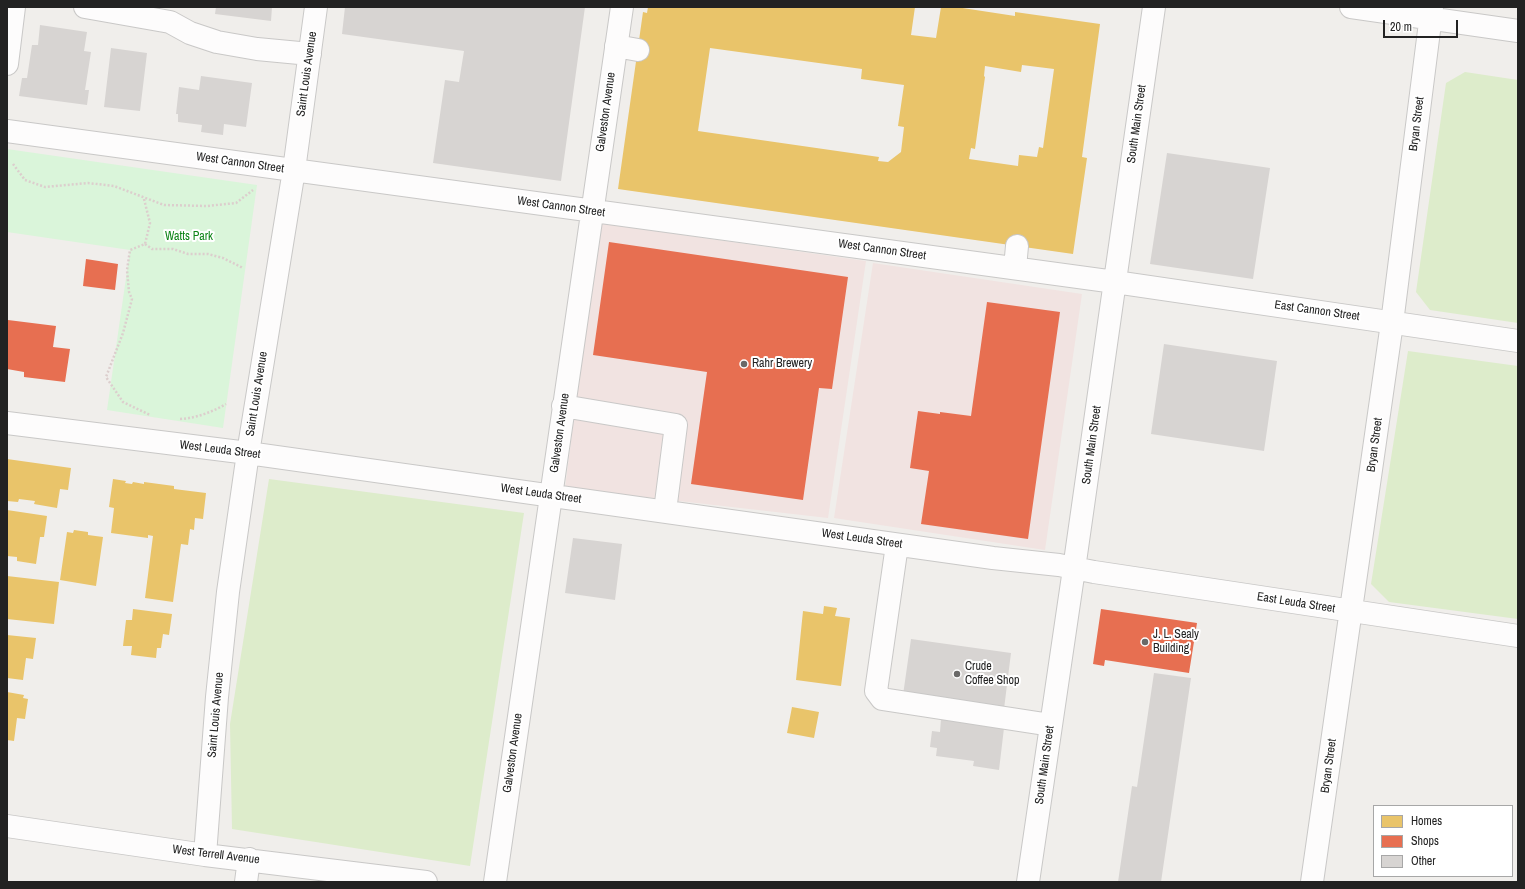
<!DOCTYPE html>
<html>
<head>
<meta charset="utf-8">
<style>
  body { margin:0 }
  #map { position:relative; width:1525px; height:889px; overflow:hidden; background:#f0eeeb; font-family:"Archivo Narrow",sans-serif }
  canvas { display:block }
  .frame { position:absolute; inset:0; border:8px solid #222; pointer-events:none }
  .legend { position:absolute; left:1373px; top:805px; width:140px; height:72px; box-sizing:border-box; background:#fff; border:1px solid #a7a7a7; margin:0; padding:5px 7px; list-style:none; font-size:12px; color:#222 }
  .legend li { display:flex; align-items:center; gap:8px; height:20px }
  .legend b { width:20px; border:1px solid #a7a7a7 }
  .scale { position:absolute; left:1383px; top:20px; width:75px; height:18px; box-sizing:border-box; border:2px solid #222; border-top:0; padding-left:5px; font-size:12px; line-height:14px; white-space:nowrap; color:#222; -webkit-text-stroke:3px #fff; paint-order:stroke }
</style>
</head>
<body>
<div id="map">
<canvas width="1525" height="889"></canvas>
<div class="frame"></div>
<ul class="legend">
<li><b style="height:11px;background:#e9c46a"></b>Homes</li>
<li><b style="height:11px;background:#e76f51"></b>Shops</li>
<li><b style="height:11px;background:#d7d4d2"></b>Other</li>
</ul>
<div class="scale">20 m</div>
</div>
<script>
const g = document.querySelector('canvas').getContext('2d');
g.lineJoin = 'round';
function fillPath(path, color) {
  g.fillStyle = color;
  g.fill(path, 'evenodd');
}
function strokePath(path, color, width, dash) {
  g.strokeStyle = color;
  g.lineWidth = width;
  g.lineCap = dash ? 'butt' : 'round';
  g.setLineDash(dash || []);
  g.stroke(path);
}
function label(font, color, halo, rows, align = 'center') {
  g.font = font + ' "Archivo Narrow",sans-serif';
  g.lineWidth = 4;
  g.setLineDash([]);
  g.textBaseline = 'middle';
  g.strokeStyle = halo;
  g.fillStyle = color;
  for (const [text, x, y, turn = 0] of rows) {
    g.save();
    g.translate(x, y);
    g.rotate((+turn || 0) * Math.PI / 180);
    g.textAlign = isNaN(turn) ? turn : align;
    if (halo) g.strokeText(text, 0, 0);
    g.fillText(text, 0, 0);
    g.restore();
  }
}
const commercial = new Path2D(`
  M599 223 866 261 828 518 565 488Z
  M873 263 1082 294 1045 550 834 518Z`);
const grass = new Path2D(`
  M1465 72 1518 80V323L1430 310 1416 292 1446 83Z
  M1408 351 1518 366V619L1389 602 1371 584Z
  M269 479 524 513 470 866 232 829 230 724Z`);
const park = new Path2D(`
  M7 149 257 185 223 428 107 410 130 250 7 232Z`);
const homes = new Path2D(`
  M648 7H915L911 35 936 38 941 7H956L1015 16V12L1100 24 1082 157 1087 158 1073 254 618 189 643 12 647 13ZM710 48 862 69 861 79 904 85 898 126 904 127 901 152 888 162 878 161 879 157 698 131ZM1022 65 1054 69 1043 148 1039 147 1037 157 1019 155 1018 166 969 159 971 148 975 149 985 77 984 76 985 66 1021 72Z
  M7 459 71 468 68 490 60 489 57 508 34 504 35 501 19 499 18 502 7 501Z
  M113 479 126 481 125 483 132 484 133 482 144 484V482L174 486V489L206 493 203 519 195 518 194 530 190 529 188 545 181 544 173 602 145 598 153 536 148 535V538L111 533 114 508 109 507Z
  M7 510 47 516 44 537H40L36 564 17 561V557L7 556Z
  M74 530 88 532V535L103 537 96 586 60 580 67 532 73 533Z
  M7 576 59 582 54 624 7 619Z
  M824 606 837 608 835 616 850 618 841 686 796 680 803 611 823 614Z
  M133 609 172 614 169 635 163 634 161 648H157L156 658 131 655 132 646H123L126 620H132Z
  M7 635 36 638 33 659 26 658 23 680 7 678Z
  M7 692 24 695 23 698 28 699 25 719 17 718 14 741 7 740Z
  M792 707 819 712 814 738 787 733Z`);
const shops = new Path2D(`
  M609 242 848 277 832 389 819 388 803 500 691 484 707 372 593 355Z
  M86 259 118 264 115 290 83 286Z
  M987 302 1060 312 1028 539 921 524 929 471 910 468 918 411 940 414V412L971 416Z
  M8 320 56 326 53 347 70 349 65 382 24 377V372L7 369Z
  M1101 609 1197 623 1189 673 1105 660 1104 666 1093 664Z`);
const building = new Path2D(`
  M216 7H272L271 21 215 14Z
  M345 7H585L561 181 433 163 445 80 459 82 464 51 342 34Z
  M40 25 87 32 84 51 91 52 85 90H89L87 105 19 96 22 78H27L32 45H38Z
  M111 48 147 53 140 111 104 107Z
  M201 76 252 83 246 127 224 124 223 135 201 132 202 125 178 122V114H176L179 87 199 90Z
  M1167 153 1270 168 1253 279 1150 264Z
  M1164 344 1277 361 1264 451 1151 434Z
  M573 538 622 544 615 600 565 593Z
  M911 639 1011 653 1004 709 903 695Z
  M1154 673 1191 678 1161 882H1118L1132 786 1137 787Z
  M941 719 1004 728 999 770 973 766 974 761 936 756 937 748 930 747 932 731 940 732Z`);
const path = new Path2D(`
  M13 164 25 180 45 187 88 183 114 186 164 205 207 206 236 203 253 190
  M144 199 150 223 145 244 130 250 127 270 129 292 132 299 123 333 106 377 123 402 150 415
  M145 244 152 249H173L188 254H208L223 258 243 268
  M180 419C197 418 212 412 226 404`);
const minor = new Path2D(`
  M85 7 170 22 190 33 217 42 257 49 310 54
  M1351 7 1518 31
  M616 46 638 50
  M7 64 14 7
  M7 131 1115 282 1518 341
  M1015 268 1017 246
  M563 406 676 425 665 511
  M7 423 248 453 993 558 1059 565 1094 572 1518 636
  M897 545 876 691 882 699 1051 725
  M7 826 205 855 426 882
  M205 855 217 697 228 592 248 453 294 170 316 7
  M246 882 249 859
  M495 882 622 7
  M1028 882 1074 569 1154 7
  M1312 882 1392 323 1432 7`);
const markers = [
  [744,364,4,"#6a6968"],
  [1145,642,4,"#6a6968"],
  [957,674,4,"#6a6968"]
];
const streetNames = [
  ["Saint Louis Avenue",307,74,-82],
  ["Galveston Avenue",606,112,-82],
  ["South Main Street",1137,124,-82],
  ["Bryan Street",1417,124,-83],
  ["West Cannon Street",240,163,8],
  ["West Cannon Street",561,207,8],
  ["West Cannon Street",882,250,8],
  ["East Cannon Street",1317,311,8],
  ["Saint Louis Avenue",257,394,-81],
  ["Galveston Avenue",560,433,-82],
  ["South Main Street",1092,445,-82],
  ["Bryan Street",1375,445,-82],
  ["West Leuda Street",220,450,7],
  ["West Leuda Street",541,494,8],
  ["West Leuda Street",862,539,8],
  ["East Leuda Street",1296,603,9],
  ["Saint Louis Avenue",216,715,-85],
  ["Galveston Avenue",513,753,-82],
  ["South Main Street",1045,765,-82],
  ["Bryan Street",1329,766,-82],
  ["West Terrell Avenue",216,855,7]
];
const parkNames = [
  ["Watts Park",189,237]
];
const poiNames = [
  ["Rahr Brewery",752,364],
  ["J. L. Sealy",1153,635],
  ["Building",1153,649],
  ["Crude",965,667],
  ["Coffee Shop",965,681]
];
fillPath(commercial, '#f1e3e1');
fillPath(grass, '#ddeccb');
fillPath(park, '#daf5da');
fillPath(homes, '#e9c46a');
fillPath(shops, '#e76f51');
fillPath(building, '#d7d4d2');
strokePath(minor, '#c9c8c7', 24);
strokePath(path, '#dccecd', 2.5, [2, 2]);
strokePath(minor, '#fdfcfc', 22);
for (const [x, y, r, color] of markers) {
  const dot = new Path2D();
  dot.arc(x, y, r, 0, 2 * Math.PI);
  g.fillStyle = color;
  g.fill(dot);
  strokePath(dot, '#fff', 1.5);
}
label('12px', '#222', '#fff', streetNames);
label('12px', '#0c8416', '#fff', parkNames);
label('12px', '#222', '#fff', poiNames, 'left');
</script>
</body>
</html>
